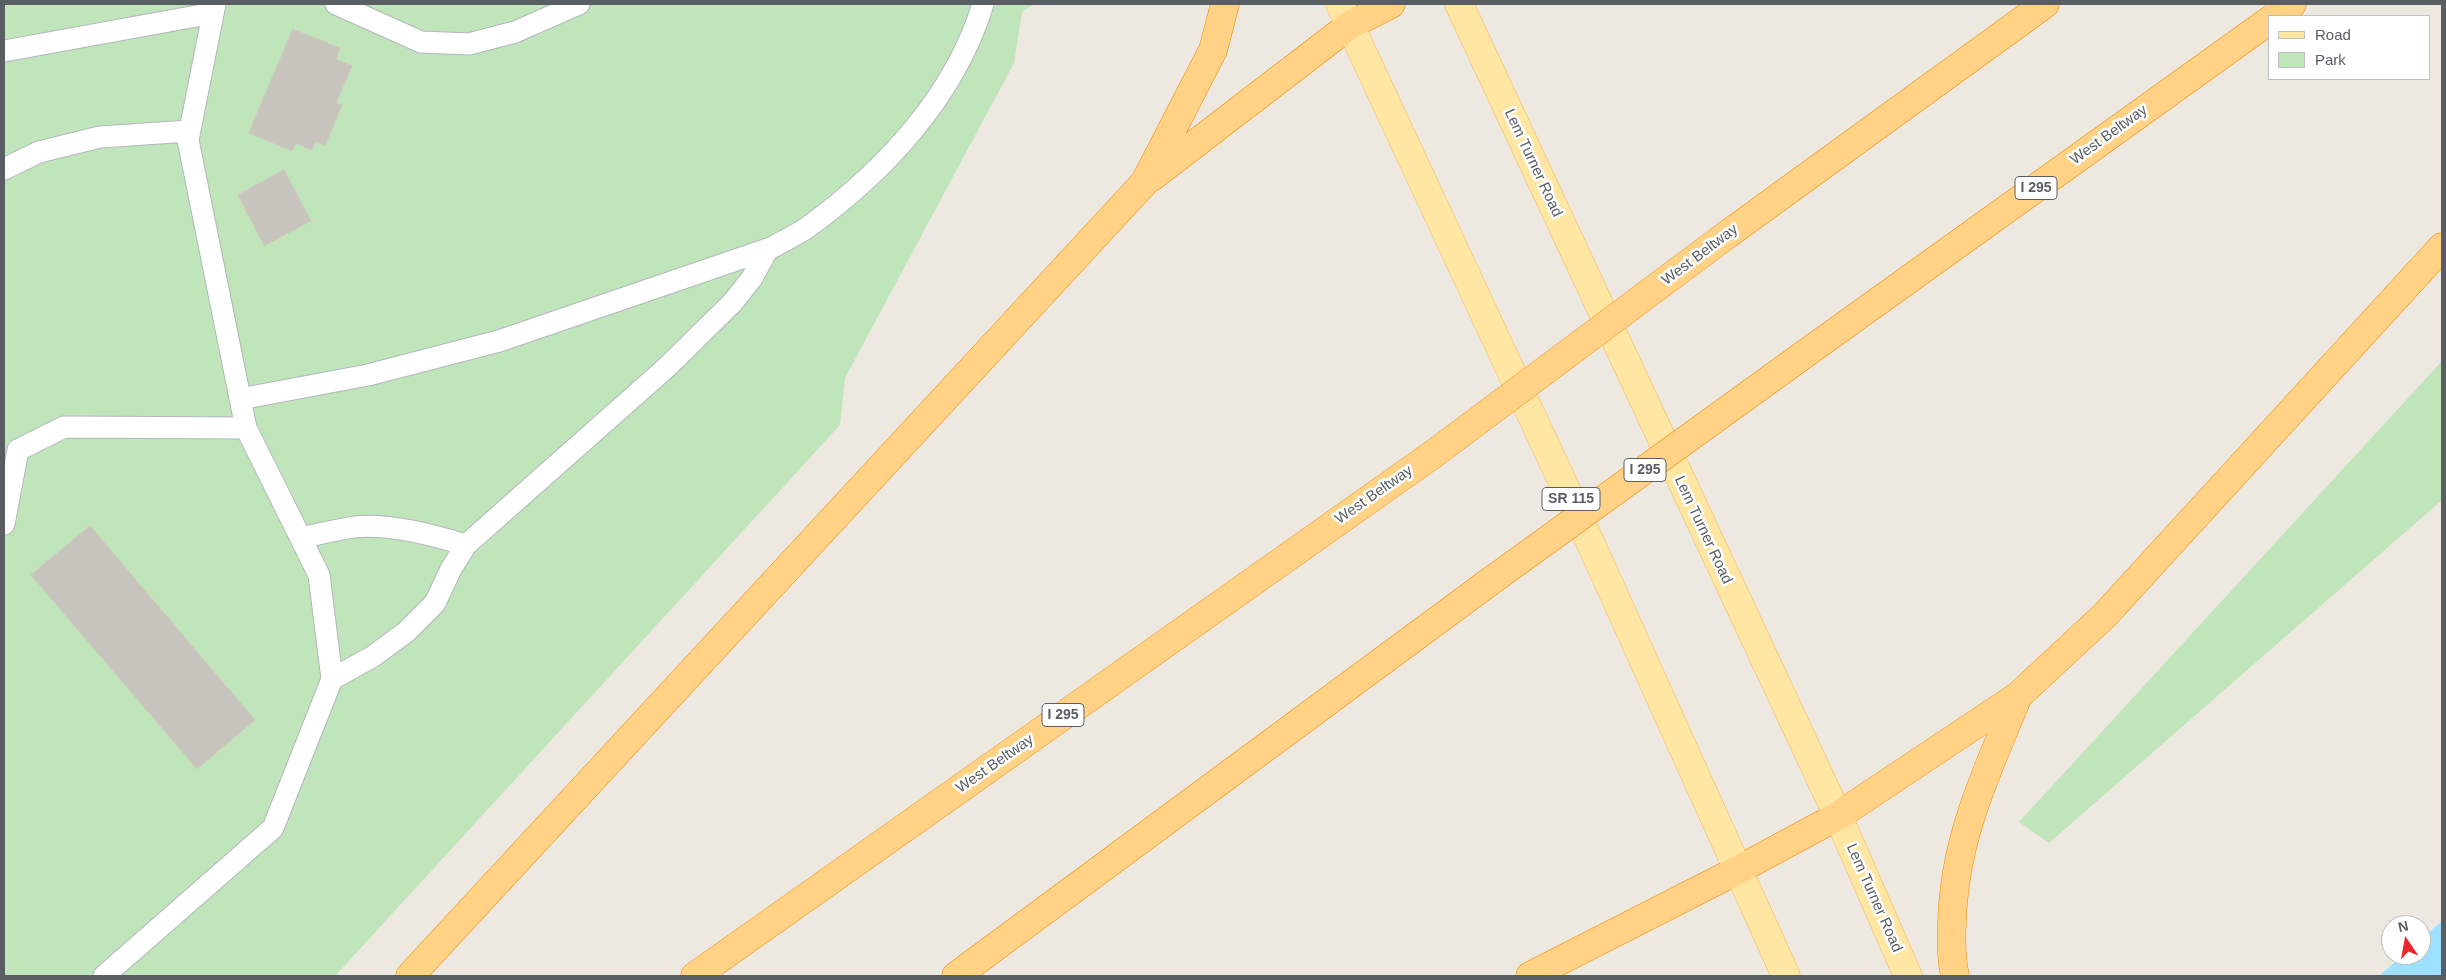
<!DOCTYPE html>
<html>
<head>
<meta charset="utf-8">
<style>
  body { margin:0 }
  #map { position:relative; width:2446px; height:980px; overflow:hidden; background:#ede8e0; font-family:Arial,sans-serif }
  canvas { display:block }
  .frame { position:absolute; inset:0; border:5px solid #595e62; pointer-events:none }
  .legend { position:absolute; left:2268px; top:15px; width:162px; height:65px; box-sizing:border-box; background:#fff; border:1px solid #bdbfc0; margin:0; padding:6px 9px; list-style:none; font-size:15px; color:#595e62 }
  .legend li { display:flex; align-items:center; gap:10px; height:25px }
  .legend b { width:25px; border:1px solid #bdbfc0 }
  .north { position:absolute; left:2381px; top:915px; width:50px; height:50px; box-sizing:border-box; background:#fff; border:1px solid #bdbfc0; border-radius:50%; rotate:348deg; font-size:14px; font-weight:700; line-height:20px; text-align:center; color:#595e62 }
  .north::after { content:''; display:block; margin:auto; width:18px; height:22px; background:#ec262d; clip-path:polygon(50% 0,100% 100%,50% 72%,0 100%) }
</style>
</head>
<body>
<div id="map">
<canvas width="2446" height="980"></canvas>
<div class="frame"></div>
<ul class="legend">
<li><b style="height:6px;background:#ffe6a3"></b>Road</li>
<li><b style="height:14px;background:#c0e5bb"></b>Park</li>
</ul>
<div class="north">N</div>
</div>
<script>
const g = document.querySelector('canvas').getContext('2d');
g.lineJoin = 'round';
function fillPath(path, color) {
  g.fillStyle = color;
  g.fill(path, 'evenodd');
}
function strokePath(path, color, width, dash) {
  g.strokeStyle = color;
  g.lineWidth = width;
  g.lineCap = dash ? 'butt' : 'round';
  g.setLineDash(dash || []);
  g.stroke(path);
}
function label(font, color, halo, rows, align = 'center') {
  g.font = font + ' Arial,sans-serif';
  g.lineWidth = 5;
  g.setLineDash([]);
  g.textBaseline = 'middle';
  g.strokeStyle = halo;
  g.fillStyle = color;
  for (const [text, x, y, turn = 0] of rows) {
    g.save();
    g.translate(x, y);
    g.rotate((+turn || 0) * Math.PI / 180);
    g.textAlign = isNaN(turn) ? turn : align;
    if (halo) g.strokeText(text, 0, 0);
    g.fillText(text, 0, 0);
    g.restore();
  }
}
const green = new Path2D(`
  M4 4H1034L1022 12 1014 63 845 378 840 425 335 976H4Z
  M2442 361V500L2049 843 2019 822Z`);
const water = new Path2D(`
  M2442 921V976H2379L2403 955H2421V939Z`);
const building = new Path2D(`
  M293 29 340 48 336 59 352 66 336 103 342 105 325 146 316 141 312 150 296 143 292 151 249 133Z
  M284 170 311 221 264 246 238 195Z
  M90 526 255 720 197 769 31 575Z`);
const lane = new Path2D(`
  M336 4 421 42 469 44 515 32 579 4
  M4 51 213 13
  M4 169 39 152 100 137 189 131
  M240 399 368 375 499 341 771 248C783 241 797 235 808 227 885 171 955 96 983 4
  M4 524 18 450 64 427 246 428
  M301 538C318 534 336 530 354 527 389 523 433 535 466 545
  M332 679 372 657 406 632 435 603 451 569 466 545 667 367 733 302 752 278 768 249
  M104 976 273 828 332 679 319 575 246 428 188 140 215 4`);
const primary = new Path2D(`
  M1340 4 1577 513 1786 976
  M1459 4 1838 816 1908 976`);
const highway = new Path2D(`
  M2275 16 2292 4
  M1152 177 1350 25 1391 4
  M1728 234 2045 4
  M1802 356 2270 20
  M410 976 1145 182 1213 50 1225 4
  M695 976 1432 455
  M956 976 1488 583
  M1530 976 1738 870 1838 816 2018 696 2105 615 2442 247
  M1955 976C1951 958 1951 942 1952 923 1954 838 1987 772 2018 696`);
const highwayBridge = new Path2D(`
  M1432 455 1728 234
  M1488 583 1802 356`);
const shields = [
  [2036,188,42],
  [1645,470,42],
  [1571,499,58],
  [1063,715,42]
];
const shieldNames = [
  ["I 295",2036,188],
  ["I 295",1645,470],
  ["SR 115",1571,499],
  ["I 295",1063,715]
];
const streetNames = [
  ["West Beltway",2109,135,-36],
  ["Lem Turner Road",1533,163,65],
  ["West Beltway",1700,255,-37],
  ["West Beltway",1374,495,-35],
  ["Lem Turner Road",1703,530,65],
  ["West Beltway",995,764,-35],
  ["Lem Turner Road",1874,898,66]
];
fillPath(green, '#c0e5bb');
fillPath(water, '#9ee0ff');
fillPath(building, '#c7c3bd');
strokePath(building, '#d1c9be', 1);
strokePath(lane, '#b3b7bb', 23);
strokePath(primary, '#f4b452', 29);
strokePath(highway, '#ed8800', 29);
strokePath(lane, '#fff', 21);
strokePath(primary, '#ffe6a3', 28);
strokePath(highway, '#ffd285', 28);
strokePath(highwayBridge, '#ed8800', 29, []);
strokePath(highwayBridge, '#ffd285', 28);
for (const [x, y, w] of shields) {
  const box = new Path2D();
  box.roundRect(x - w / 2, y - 11.5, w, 23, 4);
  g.fillStyle = '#fff';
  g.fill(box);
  strokePath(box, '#595e62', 1);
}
label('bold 14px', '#595e62', null, shieldNames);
label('15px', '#595e62', '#fff', streetNames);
</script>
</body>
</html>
